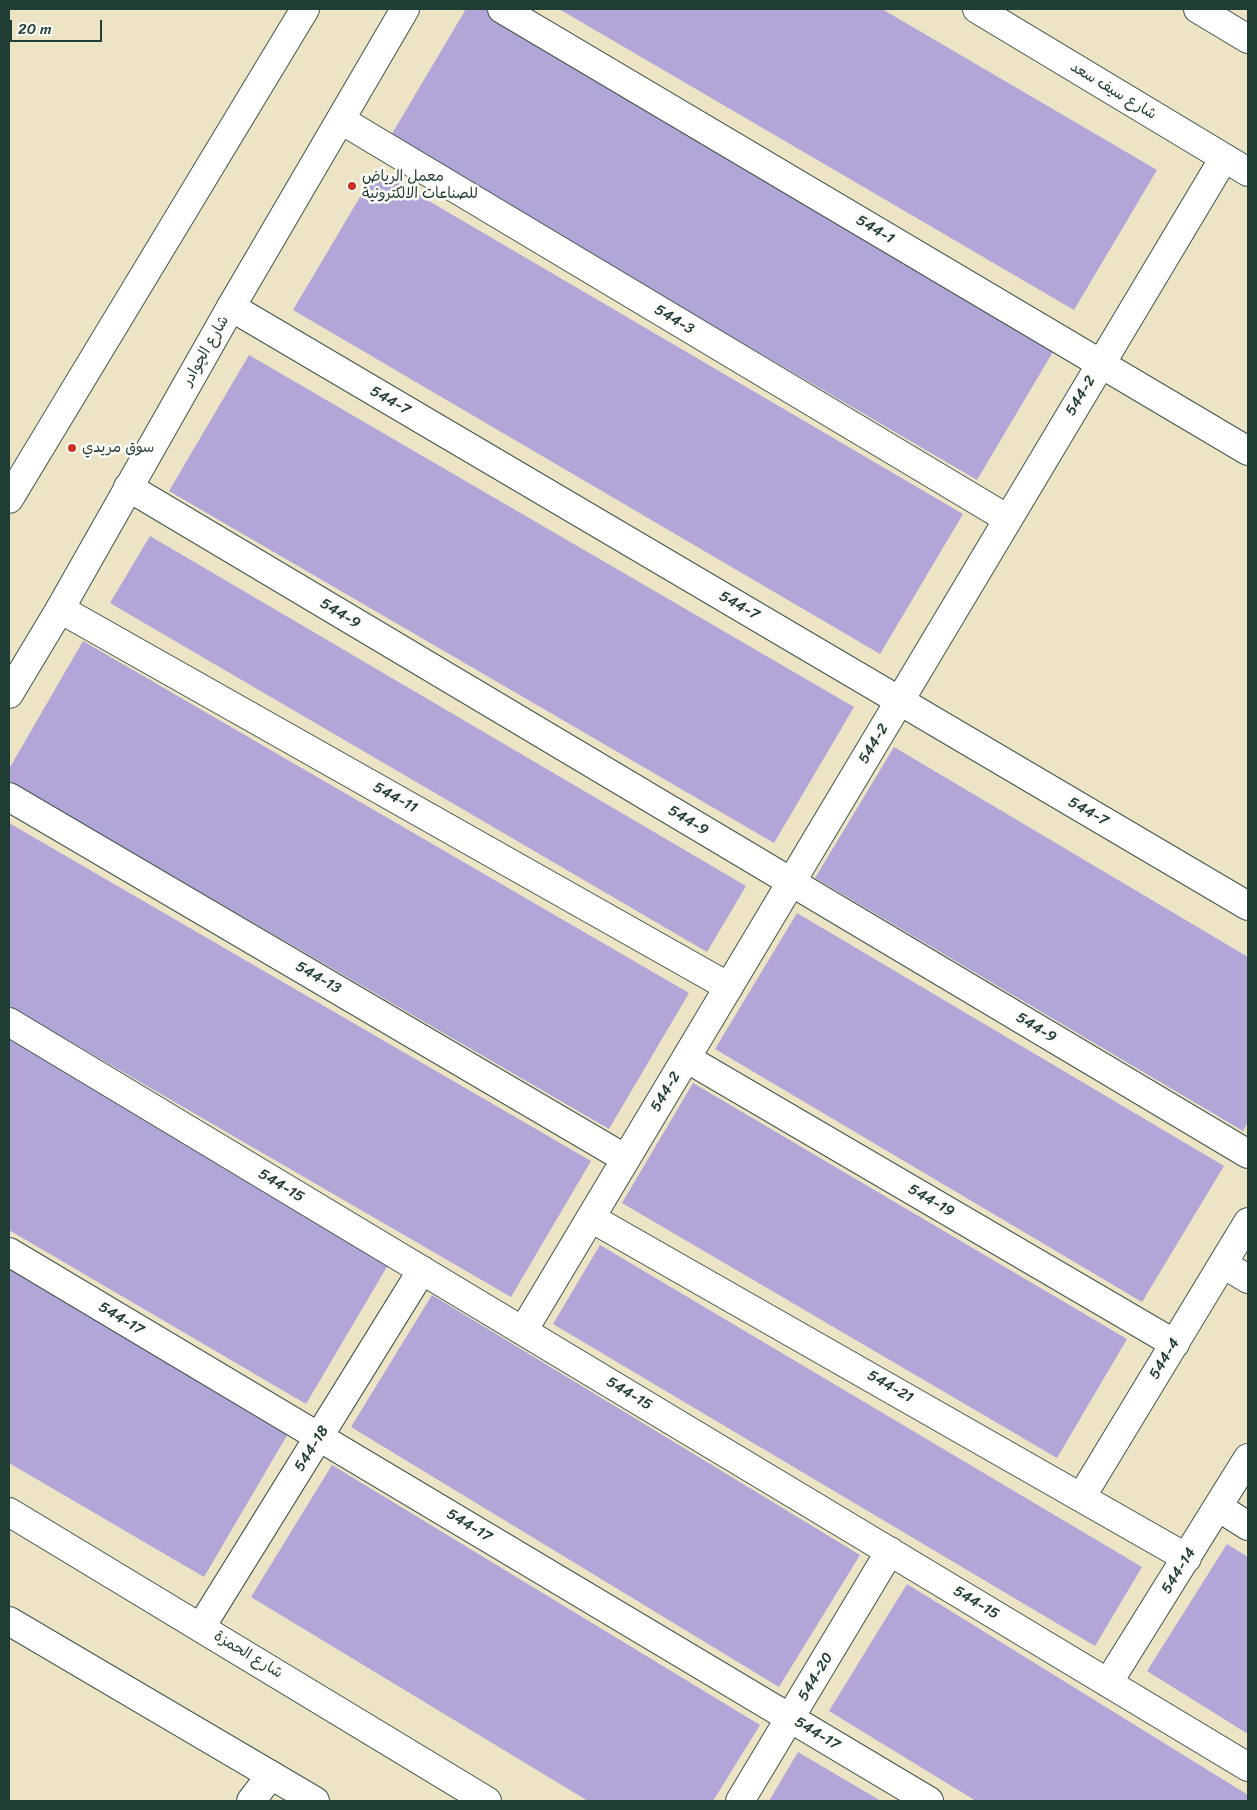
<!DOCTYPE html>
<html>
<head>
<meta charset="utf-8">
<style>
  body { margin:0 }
  #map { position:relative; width:1257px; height:1810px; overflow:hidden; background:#ede4c6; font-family:Sriracha,sans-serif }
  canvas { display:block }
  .frame { position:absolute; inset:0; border:10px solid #1f3d34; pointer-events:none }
  .scale { position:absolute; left:10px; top:20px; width:92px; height:22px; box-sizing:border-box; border:2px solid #1f3d34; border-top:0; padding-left:6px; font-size:15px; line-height:18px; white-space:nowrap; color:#1f3d34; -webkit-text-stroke:4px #fdfcf7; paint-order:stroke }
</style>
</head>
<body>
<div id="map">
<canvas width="1257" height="1810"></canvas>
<div class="frame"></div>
<div class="scale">20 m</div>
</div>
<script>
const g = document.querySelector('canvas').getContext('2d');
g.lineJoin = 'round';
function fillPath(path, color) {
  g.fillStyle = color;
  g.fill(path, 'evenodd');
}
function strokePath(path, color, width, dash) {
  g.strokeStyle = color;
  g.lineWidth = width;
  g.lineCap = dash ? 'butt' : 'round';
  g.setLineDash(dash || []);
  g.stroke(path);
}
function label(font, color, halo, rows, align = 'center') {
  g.font = font + ' Sriracha,"Playpen Sans Arabic",sans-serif';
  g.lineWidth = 5;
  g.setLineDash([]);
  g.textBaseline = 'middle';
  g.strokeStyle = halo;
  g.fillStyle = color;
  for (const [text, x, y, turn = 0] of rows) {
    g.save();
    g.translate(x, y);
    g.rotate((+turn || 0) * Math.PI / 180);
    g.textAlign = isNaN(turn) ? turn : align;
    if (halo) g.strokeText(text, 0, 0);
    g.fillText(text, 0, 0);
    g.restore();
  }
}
const building = new Path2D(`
  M466 9H493L1060 340 977 480 390 137Z
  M559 9H882L1157 170 1074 310Z
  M376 170 963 514 880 654 293 310Z
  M249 355 854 707 774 843 169 491Z
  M150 536 746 886 707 952 110 603Z
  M83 641 689 993 609 1129 9 781V769Z
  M894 747 1248 957V1122L1243 1131 815 878Z
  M9 823 591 1161 511 1297 9 1006Z
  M797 913 1224 1166 1142 1302 715 1049Z
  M9 1036 391 1260 306 1404 9 1230Z
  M693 1083 1127 1339 1057 1458 622 1203Z
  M600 1245 1142 1567 1095 1646 553 1324Z
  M9 1269 289 1432 204 1577 9 1463Z
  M432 1295 860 1555 779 1687 351 1427Z
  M332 1465 760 1725 713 1801H588L251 1597Z
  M1227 1544 1248 1557V1734L1147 1671Z
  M907 1584 1248 1795V1801H976L829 1711Z
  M798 1752 881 1801H769Z`);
const minor = new Path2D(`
  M502 9 1248 451
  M341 120 1008 519
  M231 307 1248 906
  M128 487 1248 1154
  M60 609 729 987
  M9 797 626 1159
  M9 1022 1248 1767
  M686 1058 1175 1344
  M591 1218 1187 1558
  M9 1252 929 1801
  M1223 1264 1248 1279
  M523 1331 1224 158
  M1082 1496 1248 1222
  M1218 1507 1248 1526
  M201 1627 422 1270
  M1108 1683 1248 1458
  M251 1801 271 1775
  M740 1801 890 1551`);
const tertiary = new Path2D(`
  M977 9 1248 172
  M1198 9 1248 39
  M9 1512 487 1801
  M9 1621 315 1801`);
const primary = new Path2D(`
  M9 499 305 9
  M9 694 60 609 231 307 405 9`);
const markers = [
  [352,186,5,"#c8321e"],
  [72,448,5,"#c8321e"]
];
const streetNames = [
  ["شارع سيف سعد",1113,91,31],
  ["544-1",875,230,31],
  ["544-3",674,320,31],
  ["شارع الچوادر",206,351,-60],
  ["544-2",1081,396,-59],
  ["544-7",390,401,30],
  ["544-7",739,606,30],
  ["544-9",340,614,31],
  ["544-2",874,744,-59],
  ["544-11",395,798,29],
  ["544-7",1088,812,30],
  ["544-9",688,821,31],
  ["544-13",318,978,30],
  ["544-9",1036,1028,31],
  ["544-2",666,1092,-59],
  ["544-15",281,1186,31],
  ["544-19",931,1201,30],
  ["544-17",121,1319,31],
  ["544-4",1165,1359,-59],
  ["544-21",890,1387,30],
  ["544-15",629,1394,31],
  ["544-18",312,1449,-58],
  ["544-17",469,1526,31],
  ["544-14",1179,1571,-58],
  ["544-15",976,1603,31],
  ["شارع الحمزة",248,1655,31],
  ["544-20",816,1677,-59],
  ["544-17",817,1734,31]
];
const poiNames = [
  ["معمل الرياض",362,177],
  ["للصناعات الالكترونية",362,194],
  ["سوق مريدي",82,448]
];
fillPath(building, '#b2a6d9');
strokePath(minor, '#3e564a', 30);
strokePath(tertiary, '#3e564a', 30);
strokePath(primary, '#3e564a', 30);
strokePath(minor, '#fff', 28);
strokePath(tertiary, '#fff', 28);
strokePath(primary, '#fff', 28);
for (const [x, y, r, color] of markers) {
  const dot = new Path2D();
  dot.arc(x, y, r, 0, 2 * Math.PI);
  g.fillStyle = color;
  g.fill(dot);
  strokePath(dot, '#fdfcf7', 2);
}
label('15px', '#1f3d34', '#fdfcf7', streetNames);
label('15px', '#1f3d34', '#fdfcf7', poiNames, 'left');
</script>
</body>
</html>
